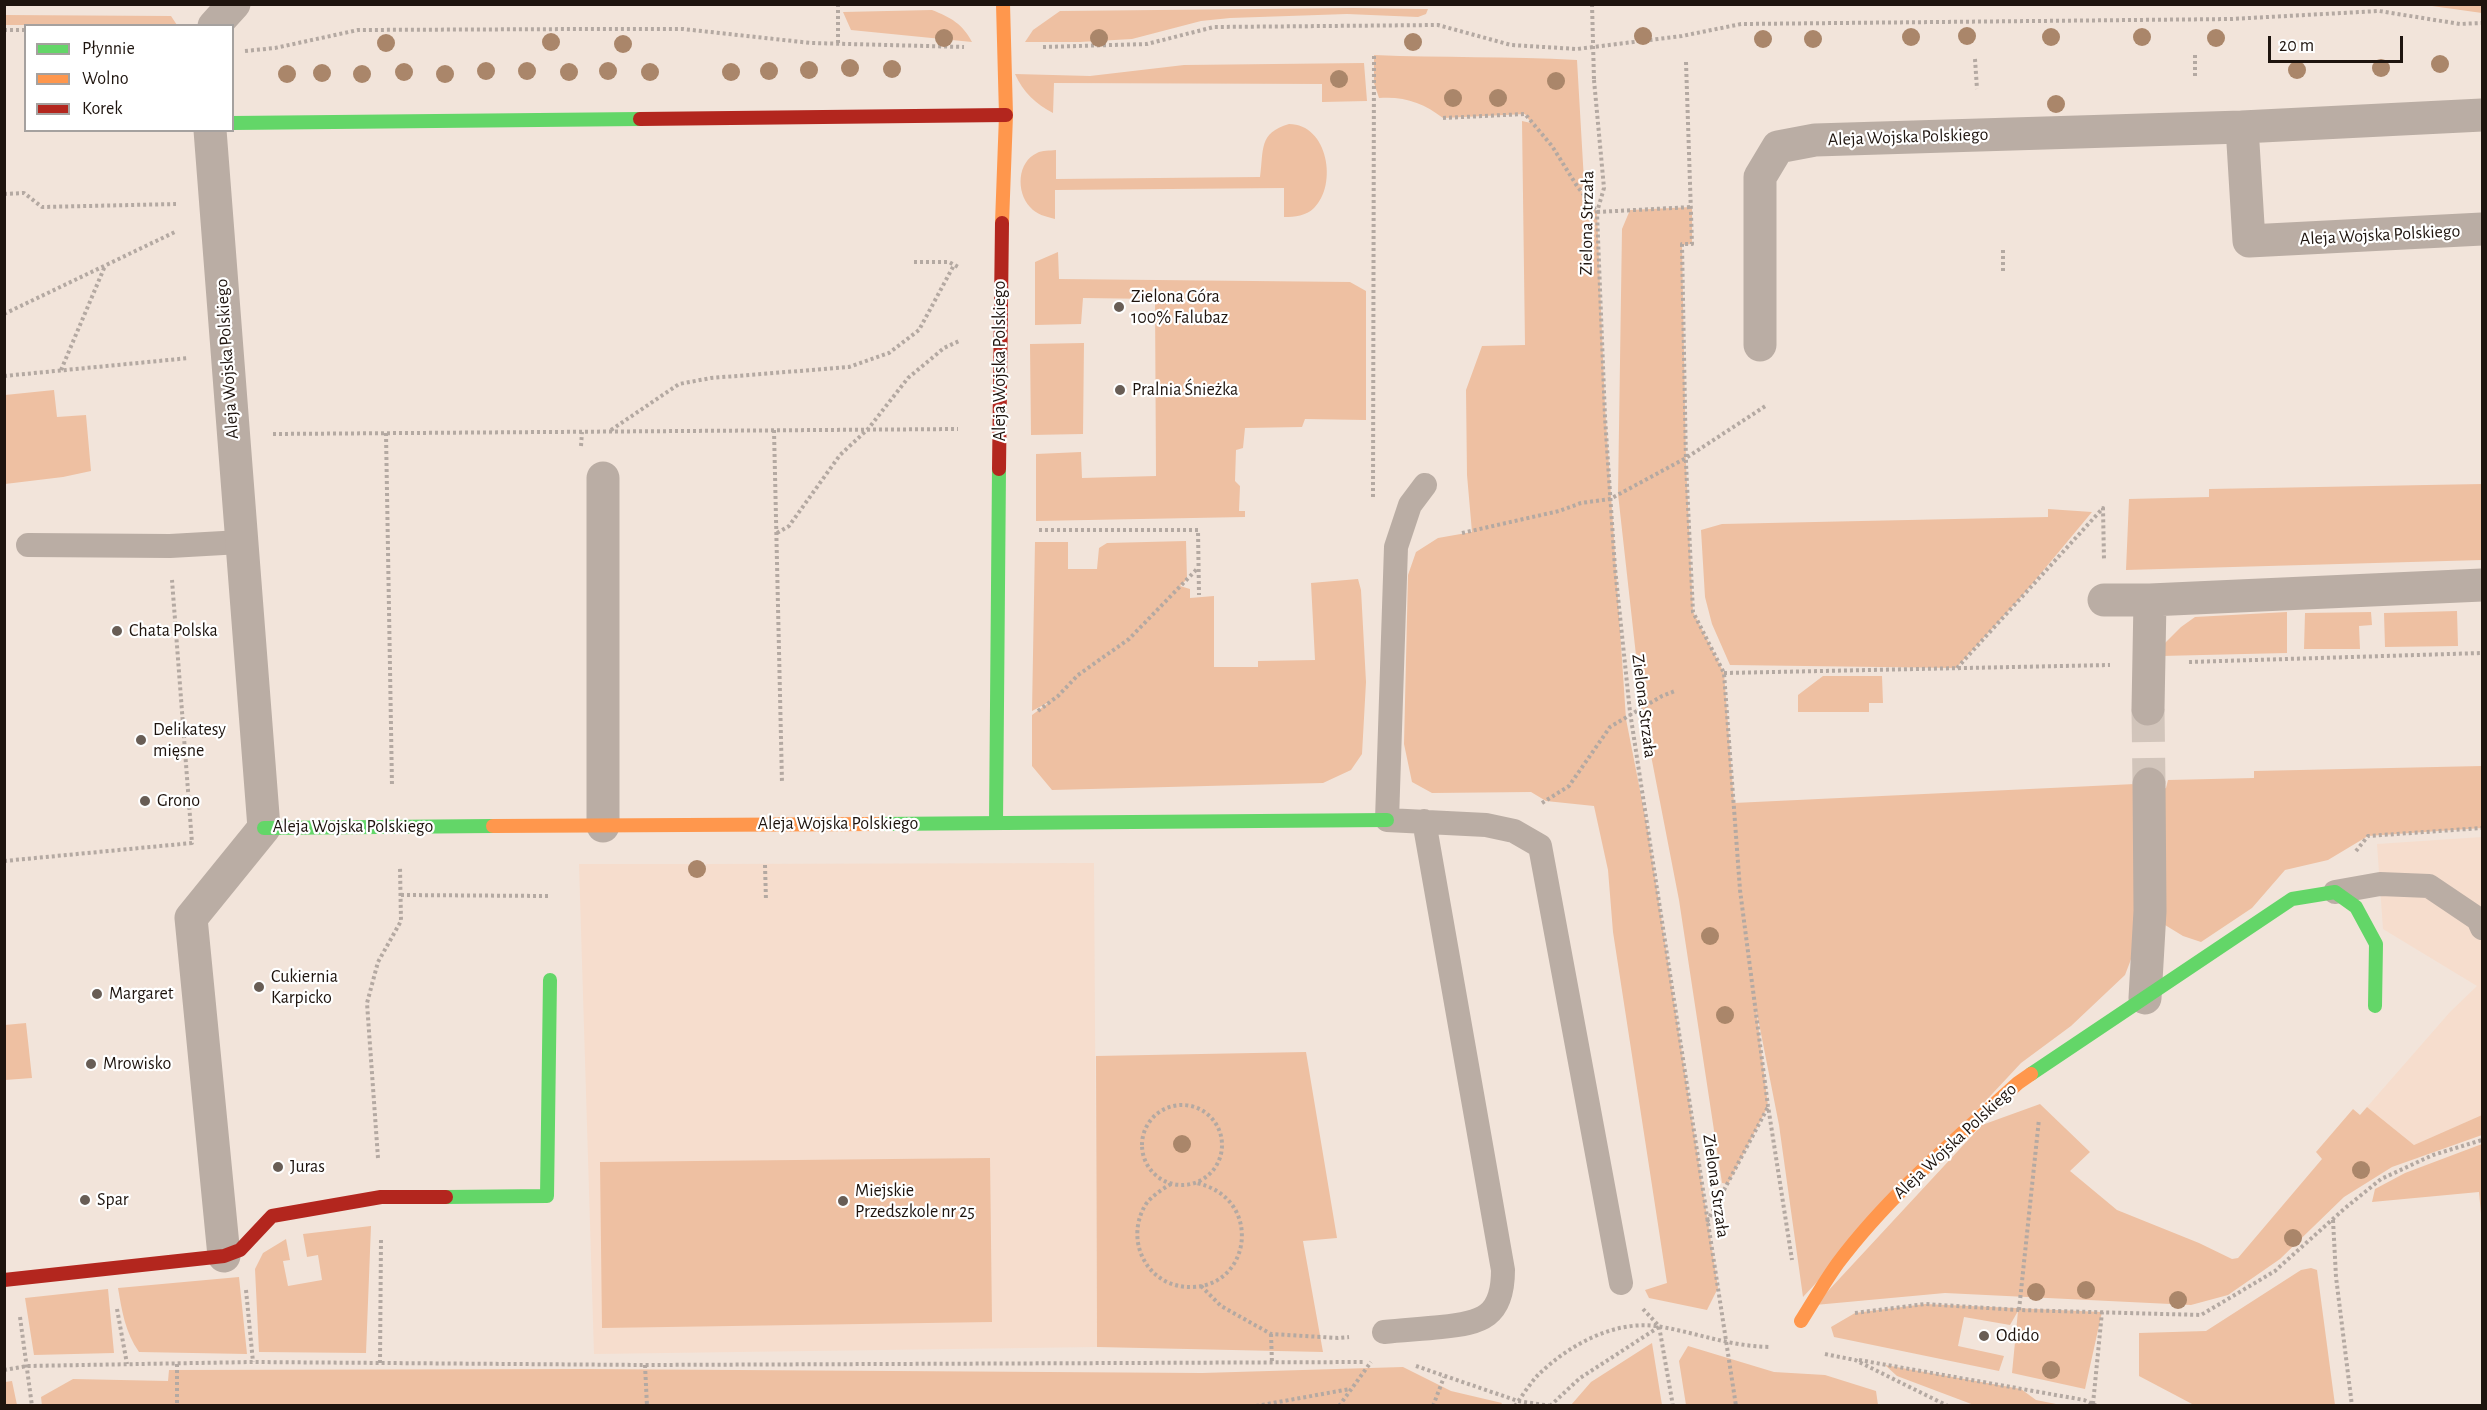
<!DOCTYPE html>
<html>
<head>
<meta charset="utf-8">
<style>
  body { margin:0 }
  #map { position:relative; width:2487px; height:1410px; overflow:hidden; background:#f2e4da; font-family:"Alegreya Sans",sans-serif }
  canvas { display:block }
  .frame { position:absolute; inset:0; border:6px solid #1e140e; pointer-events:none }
  .legend { position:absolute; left:24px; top:24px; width:210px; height:108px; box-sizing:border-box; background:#fff; border:2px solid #a5a19f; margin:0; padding:8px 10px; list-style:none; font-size:18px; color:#1e140e }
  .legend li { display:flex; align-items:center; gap:12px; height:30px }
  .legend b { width:30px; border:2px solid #a5a19f }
  .scale { position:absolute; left:2268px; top:36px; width:135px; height:27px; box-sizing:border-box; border:3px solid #1e140e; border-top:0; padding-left:8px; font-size:18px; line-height:21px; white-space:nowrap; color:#1e140e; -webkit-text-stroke:4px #fff; paint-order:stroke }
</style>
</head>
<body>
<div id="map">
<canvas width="2487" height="1410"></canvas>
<div class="frame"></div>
<ul class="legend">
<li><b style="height:8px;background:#63d668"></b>Płynnie</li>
<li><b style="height:8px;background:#ff974d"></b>Wolno</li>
<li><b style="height:8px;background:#b3261e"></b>Korek</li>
</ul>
<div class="scale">20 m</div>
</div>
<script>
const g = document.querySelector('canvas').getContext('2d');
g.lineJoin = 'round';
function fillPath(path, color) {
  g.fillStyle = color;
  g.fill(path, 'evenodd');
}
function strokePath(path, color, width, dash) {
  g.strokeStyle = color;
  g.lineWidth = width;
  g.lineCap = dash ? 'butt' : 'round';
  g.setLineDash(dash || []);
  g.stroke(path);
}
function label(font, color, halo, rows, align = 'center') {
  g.font = font + ' "Alegreya Sans",sans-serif';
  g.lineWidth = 4.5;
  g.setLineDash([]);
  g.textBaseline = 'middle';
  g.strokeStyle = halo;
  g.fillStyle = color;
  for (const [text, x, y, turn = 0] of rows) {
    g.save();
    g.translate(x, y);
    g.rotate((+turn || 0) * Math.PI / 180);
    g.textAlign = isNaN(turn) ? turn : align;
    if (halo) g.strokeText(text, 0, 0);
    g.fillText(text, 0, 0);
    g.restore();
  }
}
const built = new Path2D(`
  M2482 837V1115L2414 1145 2367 1107 2450 1012 2477 986 2383 929 2377 844Z
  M1094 863 1097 1347 594 1354 579 864H692V872H705L706 864Z`);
const green = new Path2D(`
  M2425 5H2482V13Z
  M1353 8 1428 9 1426 14 1418 17 1347 14 1230 18 1201 21 1132 39 1080 42H1025L1033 30 1060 11Z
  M932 10C950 17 963 24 972 42L851 30 843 12Z
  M5 15 171 16 177 25H5Z
  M1374 55C1442 58 1509 56 1577 60L1584 181 1582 190 1580 189 1597 212 1605 407 1626 719 1648 831 1718 1288 1707 1310 1649 1298 1645 1290 1667 1283 1613 932 1608 870 1594 806 1546 801 1531 792 1432 793 1412 782 1404 744 1408 575 1416 552 1438 538 1472 532 1467 475 1466 390 1482 346 1525 345 1522 121 1531 123 1525 114 1443 118C1424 103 1404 96 1379 98L1374 83Z
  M1364 63 1367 101 1322 102V84L1054 83 1053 113C1036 104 1023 92 1015 74L1090 76 1184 65Z
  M1289 124C1328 124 1338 185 1314 208 1306 216 1295 217 1284 217V188L1055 190V219C1045 216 1037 215 1030 207 1016 192 1017 162 1037 153 1042 150 1050 151 1056 150V179L1260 177C1264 150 1258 133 1289 124Z
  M1692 207V244L1682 245 1686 463 1693 612 1724 673 1734 803 2135 784 2138 941 2125 975 2071 1026 2021 1063 1803 1297 1779 1125 1756 1008 1768 1106 1728 1184 1722 1183 1679 900 1642 709 1618 494 1622 229 1630 210Z
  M1058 252 1059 279 1350 282 1366 291V420L1305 419 1302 427 1245 428 1243 448 1236 450 1235 481 1240 486 1239 511H1245V517L1036 521V454L1081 452 1082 478 1156 476 1155 299 1083 298 1081 324 1035 325V262Z
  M1084 343 1083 434 1031 435 1030 344Z
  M54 390 57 417 86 415 91 471 63 477 5 484V395Z
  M2482 484V560L2126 570 2129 499 2209 497V489Z
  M2048 509 2092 512 2022 596 1956 668 1730 665 1712 624 1705 597 1701 530 1722 524 2048 517Z
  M1186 541 1187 579 1180 586 1190 589V598L1214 596V667H1258V661L1315 660 1311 583 1358 579 1361 590 1366 682 1362 754 1351 770 1323 783 1052 790 1032 766V715L1051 701 1032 711 1035 542H1068V569H1097L1099 548 1107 543Z
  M2457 611 2458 646 2385 647 2384 613Z
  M2287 612V653L2161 656V647L2181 627 2195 617Z
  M2371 612 2372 625 2359 626 2360 649H2304L2305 613Z
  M1823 676H1882L1883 703H1869V712H1798V695Z
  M2482 766V828L2368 836 2328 860 2285 870 2252 908 2201 942 2183 936 2165 925 2158 790 2166 788 2168 780 2254 778V771Z
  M26 1023 32 1078 5 1080V1025Z
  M1306 1052 1337 1238 1303 1241 1323 1352 1097 1347 1096 1056Z
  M2040 1104 2090 1152 2070 1171 2117 1210 2199 1243 2232 1259 2238 1258 2322 1159 2316 1152 2353 1109 2360 1115 2367 1107 2414 1145 2482 1115V1135L2392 1167 2344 1197 2280 1259 2228 1295 2191 1305 1945 1293 1815 1305 1982 1125Z
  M2482 1144V1225L2479 1192 2372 1202 2375 1189 2405 1173Z
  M990 1158 992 1322 602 1328 600 1162Z
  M371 1226 366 1353 259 1352 255 1269 263 1253 286 1239 290 1260 283 1261 288 1286 322 1280 318 1255 307 1257 303 1234Z
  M2311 1268 2317 1270 2335 1405H2194L2139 1376V1333L2206 1331 2301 1270Z
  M239 1277 247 1354 139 1352C125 1332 122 1311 118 1288Z
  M108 1289 114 1353 34 1355 25 1298Z
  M1925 1304 2102 1312 2085 1389 2012 1373 2018 1311 2010 1325 1964 1317 1958 1346 2004 1356 1999 1371 1834 1337 1831 1327 1855 1313Z
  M1652 1343 1662 1405H1571L1591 1382Z
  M1688 1346 1774 1372 1825 1375 1876 1391 1878 1405H1686L1679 1361Z
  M1885 1365 2021 1389 2036 1400 2061 1405H1974L1897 1376Z
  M1403 1367 1451 1391 1502 1403 1500 1406H42L41 1397 73 1379 168 1381 169 1370 584 1369 1202 1373Z
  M12 1381 17 1405H5V1382Z`);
const streetTunnel = new Path2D(`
  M2148 709 2149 784`);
const path = new Path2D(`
  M838 4V44
  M4 30H26
  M1043 47 1147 44 1214 27 1438 25 1511 45 1577 49 1682 36 1741 24 2231 19 2379 11 2460 24 2482 23
  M245 51 275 48 358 30 584 29H683L811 43 964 47
  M2195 55V78
  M1975 59 1977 89
  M1686 62 1692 244H1682L1686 463 1693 612 1724 673 1740 890 1768 1106 1792 1260
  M1594 80 1604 188 1597 212 1605 417 1615 568 1630 712 1736 1406
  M1443 118 1525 114 1552 146 1577 186 1597 212 1692 207
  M4 194 24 193 42 207 176 204
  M2003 250V271
  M914 262H949L960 268
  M4 314 177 231
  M61 370 105 266
  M4 376 189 358
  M611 430 679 384 711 378 849 367 889 353 919 330 954 265
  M774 430 782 783
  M386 433 392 786
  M273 434 958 429
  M581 446 582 432
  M1373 497 1374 55
  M1039 530H1198L1199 595
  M777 533 789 526 840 455 868 429 908 378 944 348 959 341
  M1462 533 1559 511 1581 503 1610 499 1686 458 1767 405
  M2189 662 2482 653
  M1957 668 2103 508 2104 560
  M1724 673 2110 665
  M1038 711 1058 696 1078 675 1129 639 1197 569
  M1542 803 1569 786 1610 727 1662 696 1675 691
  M2356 851 2368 836 2482 828
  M4 861 192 843 172 580
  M765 865 766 901
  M401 895 548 896
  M1142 1145a40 40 0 1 1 80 0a40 40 0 1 1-80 0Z
  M378 1158 367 1003 378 962 401 921 400 867
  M1171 1184C1162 1189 1152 1196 1146 1204 1123 1241 1148 1289 1193 1287 1252 1285 1263 1197 1196 1183
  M2333 1220 2336 1277 2352 1406
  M1707 1222 1768 1107
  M1201 1286 1221 1306 1271 1334 1338 1338 1349 1337
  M246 1290 253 1362
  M117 1309 127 1364
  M1643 1309 1659 1326 1673 1406
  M2019 1310 2039 1119
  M1855 1313 1925 1304 2019 1310 2201 1315 2275 1271 2344 1209 2381 1179 2433 1155 2482 1140
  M20 1317 32 1406
  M1271 1334 1272 1363
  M1825 1354 1855 1360 1948 1406
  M1859 1360 2084 1400 2097 1406
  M380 1363 381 1238
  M177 1364V1406
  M645 1365 647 1406
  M1416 1366 1518 1401 1551 1406
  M4 1370 27 1366 253 1362 645 1365 1364 1362
  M2093 1404 2102 1312
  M1256 1406 1350 1389
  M1339 1406 1371 1362
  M1433 1406 1444 1377
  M1515 1406C1522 1396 1529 1385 1537 1376 1568 1345 1617 1318 1662 1327 1701 1334 1729 1346 1770 1347
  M1550 1406 1580 1378 1659 1327`);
const lane = new Path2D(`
  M1425 485 1410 505 1396 547 1387 820 1486 825 1514 831 1540 846 1621 1283
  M28 545 170 546 241 542
  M2335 892 2380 884 2429 886 2478 919 2482 928
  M1384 1332C1403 1330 1422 1329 1441 1327 1482 1323 1503 1317 1503 1270L1424 821`);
const street = new Path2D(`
  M214 26 234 4
  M2482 115 2242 127 2249 241 2482 229
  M210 130 264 828 191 918 224 1256
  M1760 345V177L1778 147 1815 140 2242 127
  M603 478V826
  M2104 600H2150L2482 585
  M2148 709 2150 600
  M2145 998 2150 911 2149 784`);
const fast = new Path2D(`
  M232 123 640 119
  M996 823 999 469
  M878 824 1387 820
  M264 828 493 826
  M2031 1074 2292 899 2335 892 2356 907 2376 944 2375 1006
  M446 1197 547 1196 550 980`);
const slow = new Path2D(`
  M1002 223 1006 115 1003 4
  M493 826 878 824
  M1801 1321C1813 1302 1825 1281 1838 1263 1889 1195 1955 1140 2018 1083L2031 1074`);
const jam = new Path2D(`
  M640 119 1006 115
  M999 469 1002 223
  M4 1280 224 1256 240 1250 272 1216 381 1197H446`);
const pathBridge = new Path2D(`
  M1592 4 1594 80`);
const trees = [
  [1643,36],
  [1967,36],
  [1911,37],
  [2051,37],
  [2142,37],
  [944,38],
  [1099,38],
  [2216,38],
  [1763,39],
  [1813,39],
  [551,42],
  [1413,42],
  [386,43],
  [623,44],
  [2440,64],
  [850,68],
  [2381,68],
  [892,69],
  [809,70],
  [2297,70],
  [486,71],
  [527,71],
  [608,71],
  [769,71],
  [404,72],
  [569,72],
  [650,72],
  [731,72],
  [322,73],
  [287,74],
  [362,74],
  [445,74],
  [1339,79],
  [1556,81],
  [1453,98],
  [1498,98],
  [2056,104],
  [697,869],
  [1710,936],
  [1725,1015],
  [1182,1144],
  [2361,1170],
  [2293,1238],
  [2086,1290],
  [2036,1292],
  [2178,1300],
  [2051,1370]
];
const markers = [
  [1119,307,6,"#685d55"],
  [1120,390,6,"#685d55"],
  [117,631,6,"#685d55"],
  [141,740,6,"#685d55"],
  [145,801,6,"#685d55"],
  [259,987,6,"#685d55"],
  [97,994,6,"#685d55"],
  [91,1064,6,"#685d55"],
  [278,1167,6,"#685d55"],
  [85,1200,6,"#685d55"],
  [843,1201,6,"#685d55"],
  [1984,1336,6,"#685d55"]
];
const streetNames = [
  ["Aleja Wojska Polskiego",1908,137,-2],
  ["Zielona Strzała",1587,223,-89],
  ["Aleja Wojska Polskiego",2380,235,-3],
  ["Aleja Wojska Polskiego",227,359,-94],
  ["Aleja Wojska Polskiego",1000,361,-90],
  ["Zielona Strzała",1644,706,83],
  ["Aleja Wojska Polskiego",838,824],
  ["Aleja Wojska Polskiego",353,827],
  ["Aleja Wojska Polskiego",1955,1141,-43],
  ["Zielona Strzała",1716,1186,82]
];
const poiNames = [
  ["Zielona Góra",1131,297],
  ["100% Falubaz",1131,318],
  ["Pralnia Śnieżka",1132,390],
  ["Chata Polska",129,631],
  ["Delikatesy",153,730],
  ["mięsne",153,751],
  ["Grono",157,801],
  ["Cukiernia",271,977],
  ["Karpicko",271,998],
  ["Margaret",109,994],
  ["Mrowisko",103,1064],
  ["Juras",290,1167],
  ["Miejskie",855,1191],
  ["Przedszkole nr 25",855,1212],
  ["Spar",97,1200],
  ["Odido",1996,1336]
];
fillPath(built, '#f6ddcd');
fillPath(green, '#eec0a2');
strokePath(streetTunnel, '#d2c5bb', 33, [33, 16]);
strokePath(path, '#b4a9a2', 4, [3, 3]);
strokePath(lane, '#baada4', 24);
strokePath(street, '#baada4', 33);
strokePath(fast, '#63d668', 14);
strokePath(slow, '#ff974d', 14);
strokePath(jam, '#b3261e', 14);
strokePath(pathBridge, '#b4a9a2', 4, [3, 3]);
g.fillStyle = '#aa866a';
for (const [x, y] of trees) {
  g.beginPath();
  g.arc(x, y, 9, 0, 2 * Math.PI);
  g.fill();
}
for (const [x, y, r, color] of markers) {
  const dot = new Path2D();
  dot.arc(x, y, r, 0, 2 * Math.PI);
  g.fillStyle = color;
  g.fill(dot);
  strokePath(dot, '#fff', 2);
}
label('18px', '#1e140e', '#fff', streetNames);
label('18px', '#1e140e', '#fff', poiNames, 'left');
</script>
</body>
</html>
